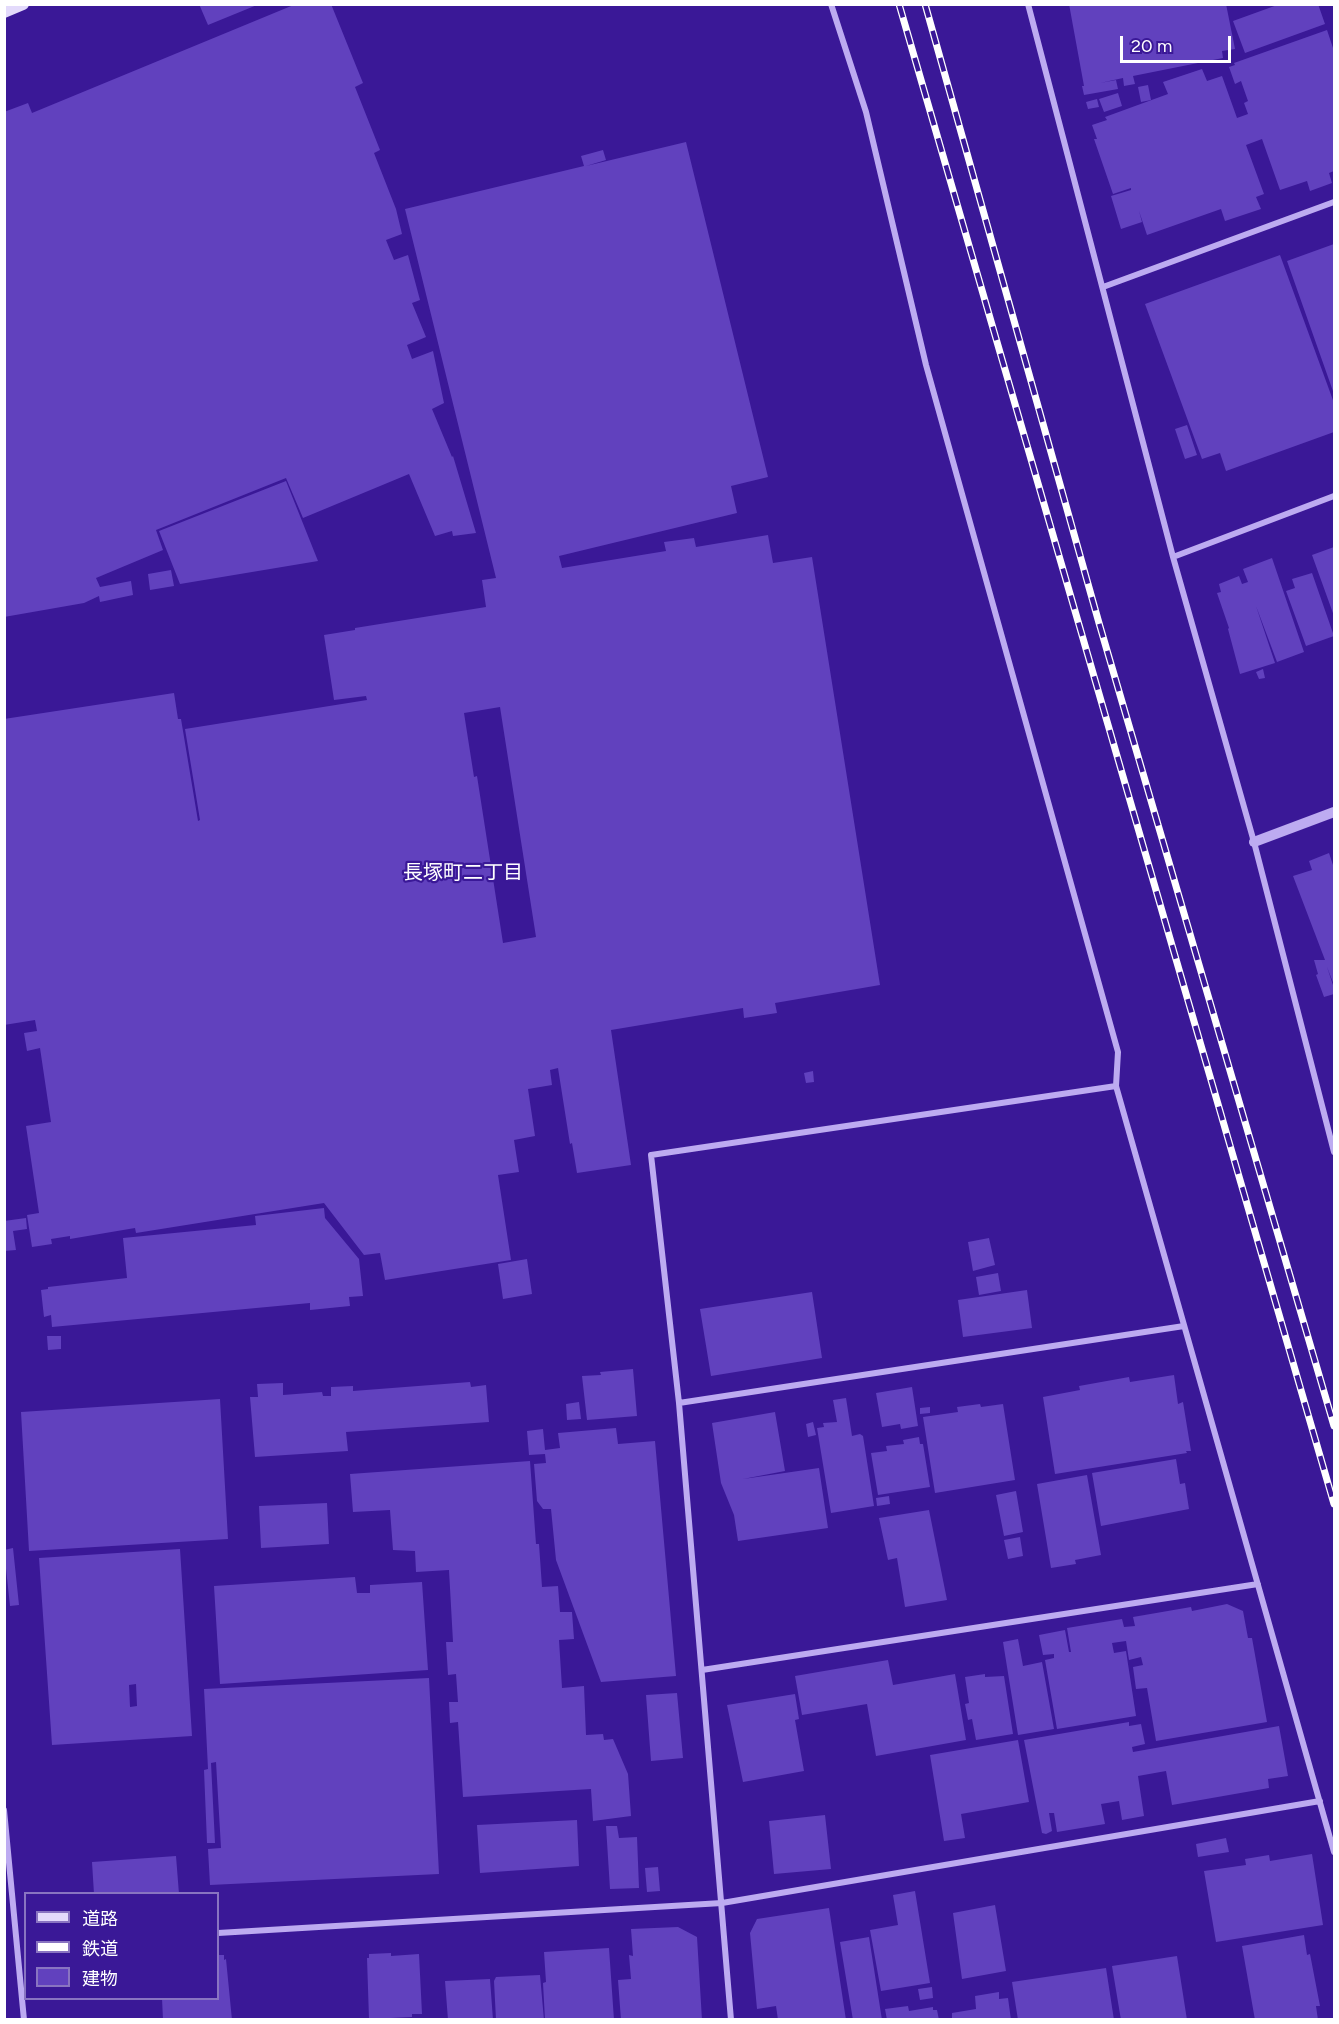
<!DOCTYPE html>
<html>
<head>
<meta charset="utf-8">
<style>
  body { margin:0 }
  #map { position:relative; width:1339px; height:2024px; overflow:hidden; background:#3a1897; font-family:Figtree,"Noto Sans JP",sans-serif }
  canvas { display:block }
  .frame { position:absolute; inset:0; border:6px solid #fff; pointer-events:none }
  .legend { position:absolute; left:24px; top:1892px; width:195px; height:108px; box-sizing:border-box; background:#3a1897; border:2px solid #8974c1; margin:0; padding:8px 10px; list-style:none; font-size:18px; color:#fff }
  .legend li { display:flex; align-items:center; gap:12px; height:30px }
  .legend b { width:30px; border:2px solid #8974c1 }
  .scale { position:absolute; left:1120px; top:36px; width:111px; height:27px; box-sizing:border-box; border:3px solid #fff; border-top:0; padding-left:8px; font-size:18px; line-height:21px; white-space:nowrap; color:#fff; -webkit-text-stroke:4px #3a1897; paint-order:stroke }
</style>
</head>
<body>
<div id="map">
<canvas width="1339" height="2024"></canvas>
<div class="frame"></div>
<ul class="legend">
<li><b style="height:8px;background:#e3dafb"></b>道路</li>
<li><b style="height:8px;background:#fff"></b>鉄道</li>
<li><b style="height:16px;background:#6141be"></b>建物</li>
</ul>
<div class="scale">20 m</div>
</div>
<script>
const g = document.querySelector('canvas').getContext('2d');
g.lineJoin = 'round';
function fillPath(path, color) {
  g.fillStyle = color;
  g.fill(path, 'evenodd');
}
function strokePath(path, color, width, dash) {
  g.strokeStyle = color;
  g.lineWidth = width;
  g.lineCap = dash ? 'butt' : 'round';
  g.setLineDash(dash || []);
  g.stroke(path);
}
function label(font, color, halo, rows, align = 'center') {
  g.font = font + ' Figtree,"Noto Sans JP",sans-serif';
  g.lineWidth = 4.5;
  g.setLineDash([]);
  g.textBaseline = 'middle';
  g.strokeStyle = halo;
  g.fillStyle = color;
  for (const [text, x, y, turn = 0] of rows) {
    g.save();
    g.translate(x, y);
    g.rotate((+turn || 0) * Math.PI / 180);
    g.textAlign = isNaN(turn) ? turn : align;
    if (halo) g.strokeText(text, 0, 0);
    g.fillText(text, 0, 0);
    g.restore();
  }
}
const building = new Path2D(`
  M199 4H257V5L208 25Z
  M296 4H331L363 83 355 87 380 150 374 153 396 209 402 234 386 240 394 260 408 255 420 300 412 303 426 337 407 345 412 359 433 351 444 403 432 409 452 457 453 456 476 533 453 536 452 531 435 536 409 474 303 518 286 478 156 530 163 550 96 578 100 587 131 581 133 595 100 602 99 596 84 603 4 617V112L28 103 32 113Z
  M1069 4H1226L1235 49 1222 51 1223 58 1133 76 1135 84 1124 86 1123 78 1100 83 1116 80 1118 89 1084 95 1082 86H1084Z
  M1280 4H1318L1325 24 1245 53 1233 21Z
  M1327 30 1334 51V171L1329 173 1332 183 1310 191 1307 181 1280 190 1262 139 1246 145 1264 194 1256 197 1261 209 1225 221 1221 209 1147 235 1139 211 1142 222 1121 229 1111 196 1131 190V188L1113 194 1094 139H1097L1092 125 1107 120 1105 117 1168 94 1163 82 1202 69 1207 81 1222 76 1237 118 1248 114 1244 103 1248 101 1241 81 1235 84 1229 67 1235 65 1234 63Z
  M1148 85 1151 100 1141 102 1138 87Z
  M1118 93 1122 106 1104 112 1099 99Z
  M1097 99 1099 107 1088 109 1086 102Z
  M686 142 768 477 731 486 737 513 559 556 562 568 666 551 664 542 694 538 696 547 768 535 773 563 812 557 880 985 775 1003 777 1013 744 1018 743 1008 611 1030 631 1165 577 1173 572 1143 570 1144 558 1068 550 1070 552 1085 528 1089 535 1136 514 1140 519 1172 498 1175 511 1260 385 1280 380 1253 364 1255 324 1203 136 1233 135 1228 70 1239V1236L51 1239 52 1244 32 1247 27 1215 39 1213 26 1126 51 1122 40 1048 27 1051 24 1033 37 1031 35 1020 4 1025V719L174 693 178 719H181L198 821 200 820 185 729 367 700 366 696 334 700 324 635 355 630V628L486 607 482 580 496 578 405 209 584 166 581 156 603 150 606 160 586 166ZM500 707 536 937 503 943 477 776 474 777 464 713Z
  M1334 244V394L1287 261Z
  M1280 255 1334 403V432L1226 471 1220 453 1202 459 1145 304Z
  M1187 425 1197 455 1185 459 1175 429Z
  M286 481 318 561 180 584 159 531Z
  M1334 547V616L1312 555Z
  M1272 558 1304 652 1277 662 1256 606 1275 663 1240 674 1228 629 1229 628 1217 593 1221 592 1219 584 1239 576 1242 584 1248 582 1243 569Z
  M171 570 174 586 150 590 148 574Z
  M1312 573 1334 636 1306 646 1286 591 1295 588 1292 579Z
  M1263 669 1265 678 1259 679 1256 672Z
  M1329 853 1334 868V985L1327 967 1334 988V994L1324 997 1316 975 1318 974 1314 960H1325L1293 876 1312 870 1309 861Z
  M813 1071 814 1082 806 1083 804 1073Z
  M324 1208 325 1218 359 1259 363 1296 349 1297 350 1306 310 1310V1303L52 1327 51 1315 44 1317 41 1290 48 1289V1287L127 1278 123 1238 256 1225 255 1216Z
  M26 1218 27 1229 13 1231 16 1250 4 1251V1221Z
  M989 1238 995 1265 973 1271 968 1242Z
  M527 1259 532 1294 503 1299 498 1264Z
  M998 1273 1001 1291 979 1295 976 1277Z
  M1027 1290 1032 1328 963 1337 958 1300Z
  M812 1292 822 1358 711 1376 700 1309Z
  M47 1336H61V1349L48 1350Z
  M633 1369 637 1416 587 1420 582 1376 601 1375 600 1372Z
  M1174 1375 1178 1404 1183 1402 1191 1451H1186L1187 1453 1055 1474 1043 1397 1080 1390 1079 1386 1129 1377 1130 1382Z
  M470 1382 471 1387 486 1385 489 1422 346 1432 348 1451 255 1457 250 1397H258L257 1384 283 1383V1395L322 1392 323 1396H331V1387L353 1386V1391Z
  M912 1387 918 1426 901 1429 900 1424 882 1427 876 1393Z
  M846 1398 852 1436 860 1434 863 1436 874 1506 831 1513 817 1428 824 1427 823 1423 837 1422 833 1400Z
  M220 1399 228 1539 29 1551 21 1412Z
  M579 1402 581 1419 567 1420 566 1404Z
  M980 1404 981 1407 1003 1404 1015 1480 935 1493 923 1417 958 1412 957 1407Z
  M930 1407V1413L920 1414V1408Z
  M775 1412 785 1471 743 1479 819 1468 828 1528 738 1541 734 1515 721 1483 712 1423Z
  M813 1422 816 1435 808 1437 806 1424Z
  M616 1428 618 1444 655 1441 676 1676 601 1682 556 1560 551 1509H543L537 1501 534 1464 546 1463 545 1454 529 1455 527 1431 543 1429 545 1450 560 1448 558 1433Z
  M919 1437 920 1444H923L930 1487 878 1495 871 1453 887 1451 886 1446 904 1444 903 1440Z
  M1176 1459 1180 1484 1185 1483 1189 1509 1101 1526 1092 1473Z
  M530 1461 536 1544H539L542 1587 558 1586 560 1612H572L574 1639 559 1640 562 1688 584 1686 586 1735 603 1734 604 1740 613 1739 628 1774 631 1816 593 1821 591 1789 463 1797 458 1722 450 1723 449 1702H458L456 1674 448 1675 446 1642H453L449 1570 416 1572 415 1551 393 1550 390 1510 353 1512 350 1474Z
  M1087 1475 1101 1555 1075 1560 1076 1564 1051 1568 1037 1484Z
  M1016 1491 1023 1532 1004 1536 996 1495Z
  M889 1496 890 1504 877 1506 876 1498Z
  M327 1503 329 1544 261 1548 259 1506Z
  M929 1510 947 1600 905 1607 897 1558 888 1560 879 1518Z
  M1020 1537 1023 1556 1008 1559 1004 1540Z
  M13 1548 19 1605 10 1606 4 1550Z
  M180 1549 192 1736 52 1745 39 1558ZM136 1684 137 1706 130 1707 129 1685Z
  M355 1577 357 1593H370V1585L422 1582 428 1670 220 1684 214 1586Z
  M1227 1604 1243 1611 1248 1638H1252L1267 1722 1156 1741 1147 1688 1136 1689 1133 1667 1143 1665 1141 1657 1129 1660 1126 1641 1112 1643 1114 1653 1126 1651 1136 1716 1057 1729 1045 1660 1054 1658V1654L1043 1655 1039 1635 1065 1630 1069 1652H1071L1067 1628 1122 1619 1124 1627 1135 1626 1133 1617 1191 1607 1192 1611Z
  M1018 1639 1023 1666 1042 1662 1054 1729 1018 1735 1003 1642Z
  M888 1660 893 1685 955 1674 966 1740 876 1756 867 1704 802 1715 795 1676Z
  M985 1674V1677L1004 1676 1013 1734 976 1740 972 1719 968 1720 965 1704 969 1703 965 1677Z
  M429 1678 439 1874 210 1885 208 1849 221 1848 216 1762 211 1763 215 1843H207L204 1770 208 1769 204 1689Z
  M677 1693 683 1758 651 1761 646 1695Z
  M795 1694 799 1719 795 1720 804 1771 743 1782 727 1705Z
  M1129 1722V1726L1141 1724 1145 1744 1132 1747 1133 1752 1279 1726 1288 1776 1268 1779 1269 1788 1172 1805 1166 1771 1138 1776 1144 1816 1122 1820 1119 1801 1101 1804 1105 1824 1057 1832 1054 1813H1049L1052 1831 1046 1834 1042 1833 1024 1740Z
  M1018 1740 1029 1802 961 1814 965 1838 944 1841 930 1755Z
  M825 1815 831 1869 774 1874 769 1821Z
  M577 1820 579 1866 480 1873 477 1825Z
  M606 1826H617L619 1838 637 1837 639 1888 610 1889Z
  M1226 1838 1229 1852 1198 1857 1196 1844Z
  M1312 1854 1323 1925 1216 1942 1204 1871 1246 1865 1245 1859 1269 1855 1270 1861Z
  M176 1856 179 1894H94L92 1862Z
  M658 1867 660 1891 647 1892 645 1868Z
  M915 1891 930 1983 881 1991 870 1930 898 1925 893 1895Z
  M995 1905 1006 1971 962 1979 953 1913Z
  M829 1908 846 2020H778L776 2006 757 2009 750 1933 757 1919Z
  M678 1927 697 1937 702 2020H621L618 1980 631 1979 629 1955 633 1956 631 1929Z
  M1304 1935 1307 1955 1310 1954 1320 2006H1316L1318 2020H1255L1242 1946Z
  M869 1937 882 2020H853L840 1942Z
  M609 1948 614 2020H545L543 1983 546 1982 544 1952Z
  M391 1953V1956L419 1954 422 2014H412V2017L369 2019 367 1958H369V1954Z
  M218 1955H224V1960L226 1959 232 2020H163L162 1998H218Z
  M1177 1956 1187 2020H1121L1112 1966Z
  M1106 1968 1114 2020H1018L1012 1982Z
  M540 1975 544 2020H496L494 1981 496 1977Z
  M490 1979 493 2020H448L445 1981Z
  M932 1987 933 1998 920 2000 918 1989Z
  M999 1992V1999L1008 1998 1011 2020H952V2013L976 2009 975 1996Z
  M908 2006 909 2011 933 2007V2010H937L939 2020H887L885 2009Z`);
const minor = new Path2D(`
  M831 4 866 112 926 365 1118 1052 1116 1086 1334 1852
  M1028 4 1173 557 1254 842 1334 1152
  M1103 287 1334 202
  M1173 557 1334 496
  M679 1403 1184 1326
  M702 1670 1258 1584
  M4 1810 24 2020
  M218 1933 722 1903 1320 1801
  M731 2020 679 1403 651 1155 1116 1086`);
const tertiary = new Path2D(`
  M1254 842 1334 812`);
const secondary = new Path2D(`
  M4 12 23 4`);
const rail = new Path2D(`
  M899 4 1334 1504
  M925 4 1099 623 1334 1426`);
const neighbourhoodNames = [
  ["長塚町二丁目",463,873]
];
fillPath(building, '#6141be');
strokePath(minor, '#bdabf1', 6);
strokePath(tertiary, '#bdabf1', 10);
strokePath(secondary, '#e3dafb', 12);
strokePath(rail, '#fff', 7);
strokePath(rail, '#3a1897', 4.5, [14]);
label('20px', '#fff', '#3a1897', neighbourhoodNames);
</script>
</body>
</html>
